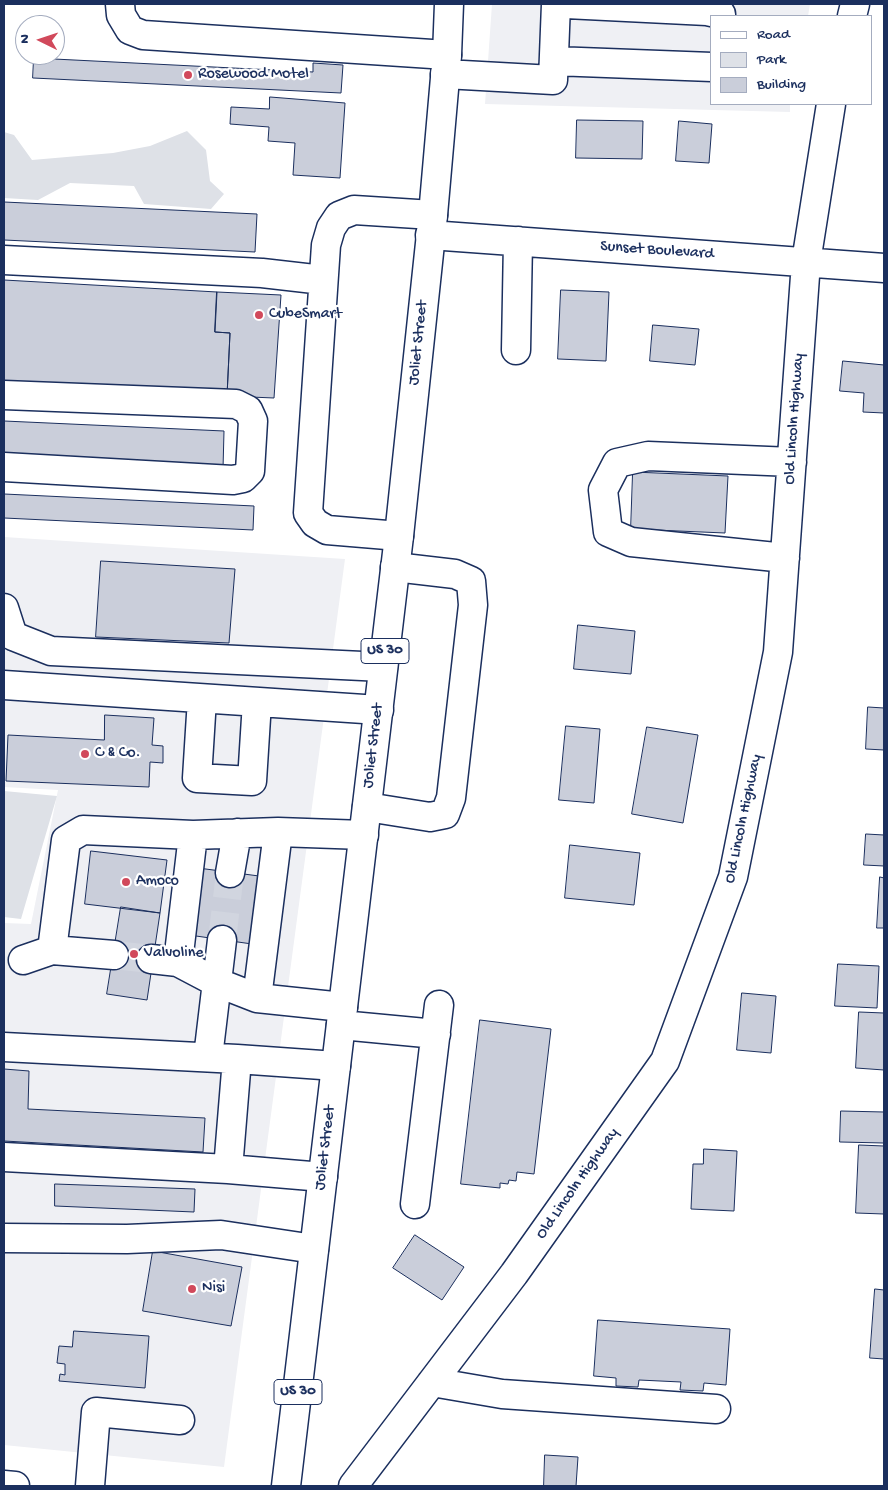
<!DOCTYPE html>
<html>
<head>
<meta charset="utf-8">
<style>
  body { margin:0 }
  #map { position:relative; width:888px; height:1490px; overflow:hidden; background:#fff; font-family:"Gochi Hand",sans-serif }
  canvas { display:block }
  .frame { position:absolute; inset:0; border:5px solid #1b2f5e; pointer-events:none }
  .legend { position:absolute; left:710px; top:15px; width:162px; height:90px; box-sizing:border-box; background:#fff; border:1px solid #a4acbf; margin:0; padding:6px 9px; list-style:none; font-size:15px; color:#1b2f5e }
  .legend li { display:flex; align-items:center; gap:10px; height:25px }
  .legend b { width:25px; border:1px solid #a4acbf }
  .north { position:absolute; left:15px; top:15px; width:50px; height:50px; box-sizing:border-box; background:#fff; border:1px solid #a4acbf; border-radius:50%; rotate:274deg; font-size:14px; font-weight:700; line-height:20px; text-align:center; color:#1b2f5e }
  .north::after { content:''; display:block; margin:auto; width:18px; height:22px; background:#d1495b; clip-path:polygon(50% 0,100% 100%,50% 72%,0 100%) }
</style>
</head>
<body>
<div id="map">
<canvas width="888" height="1490"></canvas>
<div class="frame"></div>
<ul class="legend">
<li><b style="height:6px;background:#fff"></b>Road</li>
<li><b style="height:14px;background:#dee1e7"></b>Park</li>
<li><b style="height:14px;background:#caceda"></b>Building</li>
</ul>
<div class="north">N</div>
</div>
<script>
const g = document.querySelector('canvas').getContext('2d');
g.lineJoin = 'round';
function fillPath(path, color) {
  g.fillStyle = color;
  g.fill(path, 'evenodd');
}
function strokePath(path, color, width, dash) {
  g.strokeStyle = color;
  g.lineWidth = width;
  g.lineCap = dash ? 'butt' : 'round';
  g.setLineDash(dash || []);
  g.stroke(path);
}
function label(font, color, halo, rows, align = 'center') {
  g.font = font + ' "Gochi Hand",sans-serif';
  g.lineWidth = 4.5;
  g.setLineDash([]);
  g.textBaseline = 'middle';
  g.strokeStyle = halo;
  g.fillStyle = color;
  for (const [text, x, y, turn = 0] of rows) {
    g.save();
    g.translate(x, y);
    g.rotate((+turn || 0) * Math.PI / 180);
    g.textAlign = isNaN(turn) ? turn : align;
    if (halo) g.strokeText(text, 0, 0);
    g.fillText(text, 0, 0);
    g.restore();
  }
}
const built = new Path2D(`
  M492 4H810L808 16H712V104H790V112L485 104Z
  M4 537 345 559 224 1467 4 1445V923L31 924 58 790 4 787Z`);
const green = new Path2D(`
  M187 131 206 150 210 181 224 194 211 209 144 204 134 186 70 183 38 200 4 198V132L14 135 32 160 113 153 150 146Z
  M4 791 57 796 21 919 4 917Z`);
const building = new Path2D(`
  M34 58 313 72V63L343 65 341 93 33 78Z
  M270 97 345 103 340 178 293 175 295 143 268 141 269 127 230 124 231 107 269 109Z
  M577 120 643 121 642 159 576 158Z
  M679 121 712 124 709 163 676 161Z
  M4 202 257 214 255 252 4 240Z
  M4 280 217 292 215 332 230 333 227 396 4 385Z
  M561 290 609 292 606 361 558 359Z
  M217 292 281 295 274 398 227 396 230 333 215 332Z
  M653 325 699 329 695 365 650 361Z
  M843 361 884 365V413L863 412 864 393 840 391Z
  M4 421 224 431 223 469 4 459Z
  M633 472 728 476 725 533 631 529Z
  M4 494 254 506 253 530 4 518Z
  M101 561 235 569 229 643 96 637Z
  M578 625 635 631 631 674 574 669Z
  M868 707 884 708V750L866 749Z
  M105 715 154 718 152 745 163 746V763L150 762 149 787 6 781 8 735 104 740Z
  M566 726 600 729 594 803 559 800Z
  M647 727 698 735 683 823 632 814Z
  M866 834 884 835V866L864 865Z
  M570 845 640 853 634 905 565 898Z
  M91 851 167 860 160 913 85 904Z
  M198 868 259 876 252 944 189 935Z
  M880 877 884 878V928H877Z
  M121 907 160 913 147 1000 107 994Z
  M838 964 879 966 877 1008 835 1006Z
  M742 993 776 996 771 1053 737 1050Z
  M859 1012 884 1013V1070L856 1068Z
  M480 1020 551 1029 534 1174 517 1172 516 1181 509 1180 508 1184 500 1183V1188L461 1184Z
  M4 1069 29 1071 28 1109 205 1118 203 1152 4 1141Z
  M841 1111 884 1112V1143L840 1142Z
  M859 1145 884 1146V1214L856 1213Z
  M704 1149 737 1151 734 1211 691 1209 693 1164H703Z
  M55 1184 195 1189 194 1212 55 1206Z
  M415 1235 464 1267 442 1300 393 1268Z
  M153 1251 242 1267 231 1326 143 1311Z
  M875 1289 884 1290V1359L870 1358Z
  M598 1320 730 1329 726 1385 704 1383 703 1391 680 1390 681 1382 639 1380 638 1387 616 1386V1378L594 1376Z
  M74 1331 149 1336 145 1388 59 1381 60 1374 65 1375V1364L57 1363 59 1346 72 1347Z
  M545 1455 578 1457 576 1486H544Z`);
const minorTunnel = new Path2D(`
  M222 940 230 873
  M114 955 151 959`);
const minor = new Path2D(`
  M120 4 121 15 130 30 143 35 447 55
  M566 4 707 11 721 14V16
  M852 16 855 4
  M554 61 712 67
  M445 74 553 80 556 4
  M430 235 884 268
  M4 260 262 273 323 280
  M516 350 518 241
  M4 395 236 404 248 410 253 421 250 471 243 478 233 480 4 467
  M399 536 327 530 315 523 308 513 326 245 331 228 339 216 354 210 433 215
  M785 558 631 542 608 532 603 490 617 463 648 456 792 462
  M4 608 13 636 51 651 383 667
  M4 685 379 710
  M202 699 197 778 252 781 257 702
  M367 807 430 817 445 814 451 798 473 605 471 581 455 574 395 567
  M230 873 237 833
  M114 955 52 950 66 840 83 830 193 835 278 832
  M151 959 178 962 216 982 257 998 343 1007
  M23 960 52 950
  M178 962 193 835
  M257 998 278 832 364 835
  M341 1025 436 1034
  M4 1047 237 1059
  M208 1057 222 940
  M4 1157 228 1169
  M323 1177 228 1169 237 1059 336 1066
  M415 1204 439 1005
  M4 1238 127 1239 221 1235 314 1249
  M432 1382 502 1394 716 1409
  M4 1485 15 1486
  M90 1486 96 1412 180 1420
  M353 1486 514 1274 665 1061 733 877 778 652 806 262 831 104`);
const major = new Path2D(`
  M286 1486 399 536 433 215 447 55 449 4`);
const markers = [
  [188,75,5,"#d1495b"],
  [259,315,5,"#d1495b"],
  [85,754,5,"#d1495b"],
  [126,882,5,"#d1495b"],
  [134,954,5,"#d1495b"],
  [192,1289,5,"#d1495b"]
];
const shields = [
  [385,651,48],
  [298,1392,48]
];
const shieldNames = [
  ["US 30",385,651],
  ["US 30",298,1392]
];
const poiNames = [
  ["Rosewood Motel",198,75],
  ["CubeSmart",269,315],
  ["C & Co.",95,754],
  ["Amoco",136,882],
  ["Valvoline",144,954],
  ["Nisi",202,1289]
];
const streetNames = [
  ["Sunset Boulevard",657,251,4],
  ["Joliet Street",419,343,-84],
  ["Old Lincoln Highway",795,419,-86],
  ["Joliet Street",374,746,-83],
  ["Old Lincoln Highway",744,819,-78],
  ["Joliet Street",326,1148,-83],
  ["Old Lincoln Highway",578,1184,-55]
];
fillPath(built, '#eff0f4');
fillPath(green, '#dee1e7');
fillPath(building, '#caceda');
strokePath(building, '#1b2f5e', 1);
strokePath(minorTunnel, '#d1d5df', 28, [28, 14]);
strokePath(minor, '#1b2f5e', 31);
strokePath(major, '#1b2f5e', 31);
strokePath(minor, '#fff', 28);
strokePath(major, '#fff', 28);
for (const [x, y, r, color] of markers) {
  const dot = new Path2D();
  dot.arc(x, y, r, 0, 2 * Math.PI);
  g.fillStyle = color;
  g.fill(dot);
  strokePath(dot, '#fff', 2);
}
for (const [x, y, w] of shields) {
  const box = new Path2D();
  box.roundRect(x - w / 2, y - 12.5, w, 25, 4);
  g.fillStyle = '#fff';
  g.fill(box);
  strokePath(box, '#1b2f5e', 1);
}
label('bold 15px', '#1b2f5e', null, shieldNames);
label('16px', '#1b2f5e', '#fff', poiNames, 'left');
label('16px', '#1b2f5e', '#fff', streetNames);
</script>
</body>
</html>
